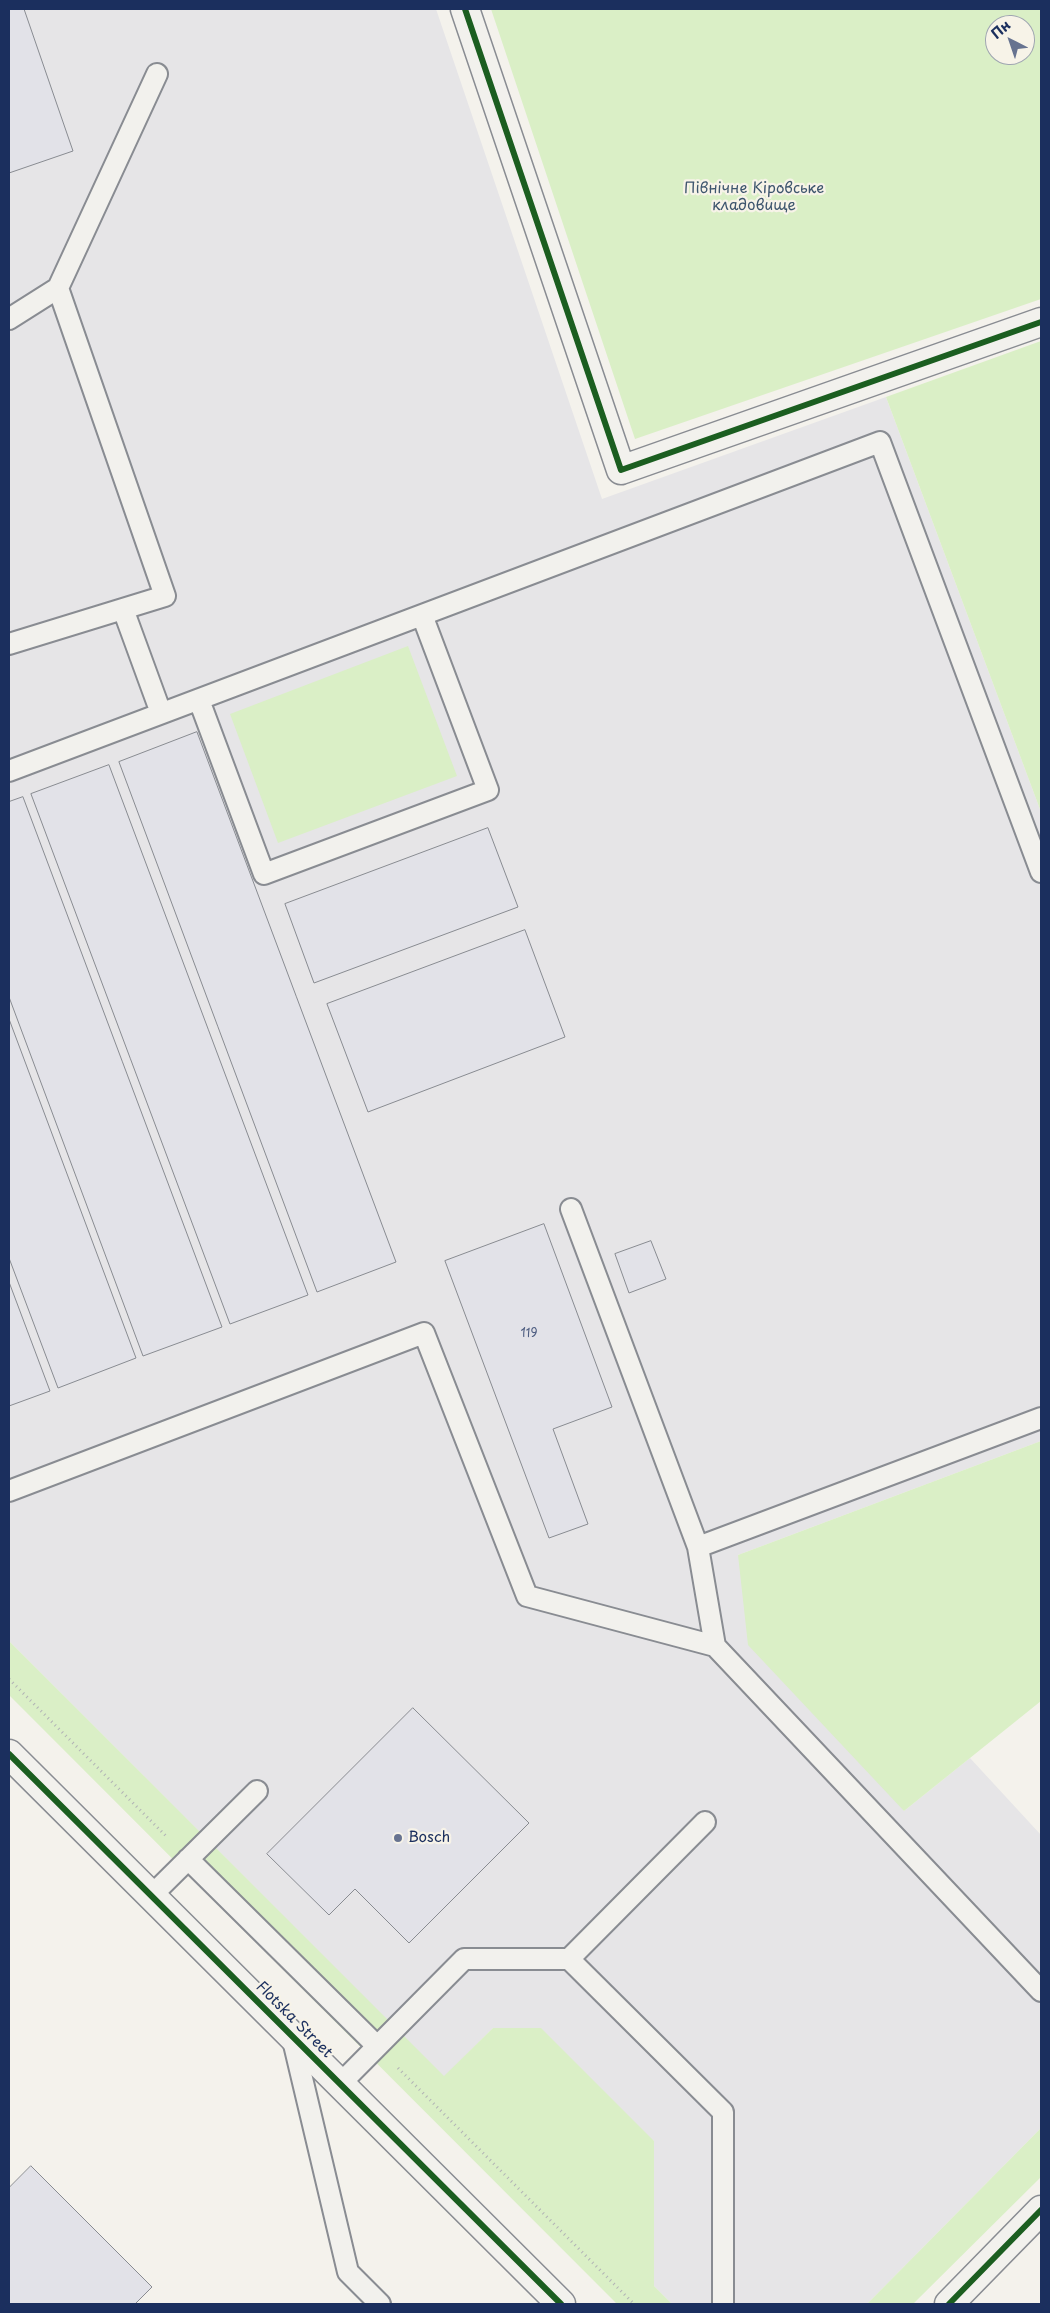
<!DOCTYPE html>
<html>
<head>
<meta charset="utf-8">
<style>
  body { margin:0 }
  #map { position:relative; width:1050px; height:2313px; overflow:hidden; background:#f4f2ec; font-family:"Playpen Sans",sans-serif }
  canvas { display:block }
  .frame { position:absolute; inset:0; border:10px solid #1b2f5e; pointer-events:none }
  .north { position:absolute; left:985px; top:15px; width:50px; height:50px; box-sizing:border-box; background:#f7f3e8; border:1px solid #9fa5b1; border-radius:50%; rotate:319deg; font-size:14px; font-weight:700; line-height:20px; text-align:center; color:#1b2f5e }
  .north::after { content:''; display:block; margin:auto; width:18px; height:22px; background:#677390; clip-path:polygon(50% 0,100% 100%,50% 72%,0 100%) }
</style>
</head>
<body>
<div id="map">
<canvas width="1050" height="2313"></canvas>
<div class="frame"></div>
<div class="north">Пн</div>
</div>
<script>
const g = document.querySelector('canvas').getContext('2d');
g.lineJoin = 'round';
function fillPath(path, color) {
  g.fillStyle = color;
  g.fill(path, 'evenodd');
}
function strokePath(path, color, width, dash) {
  g.strokeStyle = color;
  g.lineWidth = width;
  g.lineCap = dash ? 'butt' : 'round';
  g.setLineDash(dash || []);
  g.stroke(path);
}
function label(font, color, halo, rows, align = 'center') {
  g.font = font + ' "Playpen Sans",sans-serif';
  g.lineWidth = 4.5;
  g.setLineDash([]);
  g.textBaseline = 'middle';
  g.strokeStyle = halo;
  g.fillStyle = color;
  for (const [text, x, y, turn = 0] of rows) {
    g.save();
    g.translate(x, y);
    g.rotate((+turn || 0) * Math.PI / 180);
    g.textAlign = isNaN(turn) ? turn : align;
    if (halo) g.strokeText(text, 0, 0);
    g.fillText(text, 0, 0);
    g.restore();
  }
}
const built = new Path2D(`
  M9 9H436L602 499 886 397 1041 812V1441L738 1555 904 1811 970 1758 1041 1835V2128L867 2304H672L654 2286V2141L493 2028 444 2077 9 1641Z`);
const green = new Path2D(`
  M491 9H1041V299L635 439ZM995 25H1025V55H995Z
  M1041 341V812L886 397Z
  M408 646 457 776 278 843 230 714Z
  M1041 1441V1701L904 1811 748 1645 738 1555Z
  M9 1641 444 2076 493 2028H541L654 2141V2286L672 2304H617L9 1695Z
  M1041 2128V2177L913 2304H867Z`);
const building = new Path2D(`
  M9 9H24L73 151 9 173Z
  M197 732 396 1262 317 1292 119 762Z
  M109 765 308 1295 230 1324 31 794Z
  M23 797 222 1327 143 1356 9 997V802Z
  M488 828 518 907 314 983 285 904Z
  M525 930 565 1037 368 1112 327 1004Z
  M9 1019 136 1358 58 1388 9 1258Z
  M544 1224 612 1407 553 1429 588 1524 549 1538 445 1261Z
  M651 1241 666 1279 629 1293 615 1254Z
  M9 1282 50 1391 9 1406Z
  M413 1708 529 1823 409 1943 355 1889 329 1915 267 1854Z
  M31 2166 152 2287 135 2304H9V2188Z`);
const path = new Path2D(`
  M9 1679 167 1837
  M398 2068 634 2304`);
const service = new Path2D(`
  M9 319 58 288 157 74
  M123 609 161 713
  M9 644 165 596 58 288
  M199 700 264 874 488 790 422 615
  M9 771 880 442 1041 872
  M571 1209 698 1547 715 1646
  M9 1491 424 1333 527 1596 715 1646 1041 1991
  M698 1547 1041 1418
  M188 1859 377 2046
  M151 1896 257 1791
  M569 1959 705 1822
  M292 2036 348 2272 380 2304
  M340 2084 464 1959H569L723 2112V2304`);
const minor = new Path2D(`
  M465 9 621 470 1041 322`);
const tertiary = new Path2D(`
  M9 1754 561 2304
  M949 2304 1041 2210`);
const cycleway = new Path2D(`
  M465 9 621 470 1041 322
  M9 1754 561 2304
  M949 2304 1041 2210`);
const markers = [
  [398,1838,5,"#677390"]
];
const numberNames = [
  ["119",529,1334]
];
const parkNames = [
  ["Північне Кіровське",754,189],
  ["кладовище",754,206]
];
const poiNames = [
  ["Bosch",408,1838]
];
const streetNames = [
  ["Flotska Street",294,2020,45]
];
fillPath(built, '#e6e5e7');
fillPath(green, '#daefc6');
fillPath(building, '#e2e2e8');
strokePath(building, '#898c92', 1);
strokePath(service, '#898c92', 24);
strokePath(minor, '#898c92', 31);
strokePath(tertiary, '#898c92', 31);
strokePath(path, '#b1b2b5', 3, [1, 4]);
strokePath(service, '#f2f1ed', 20);
strokePath(minor, '#f2f1ed', 28);
strokePath(tertiary, '#f2f1ed', 28);
strokePath(cycleway, '#1b5e20', 6);
for (const [x, y, r, color] of markers) {
  const dot = new Path2D();
  dot.arc(x, y, r, 0, 2 * Math.PI);
  g.fillStyle = color;
  g.fill(dot);
  strokePath(dot, '#f7f3e8', 2);
}
label('12px', '#4e5d81', null, numberNames);
label('15px', '#3d556d', '#f7f3e8', parkNames);
label('15px', '#1b2f5e', '#f7f3e8', poiNames, 'left');
label('15px', '#1b2f5e', '#f7f3e8', streetNames);
</script>
</body>
</html>
